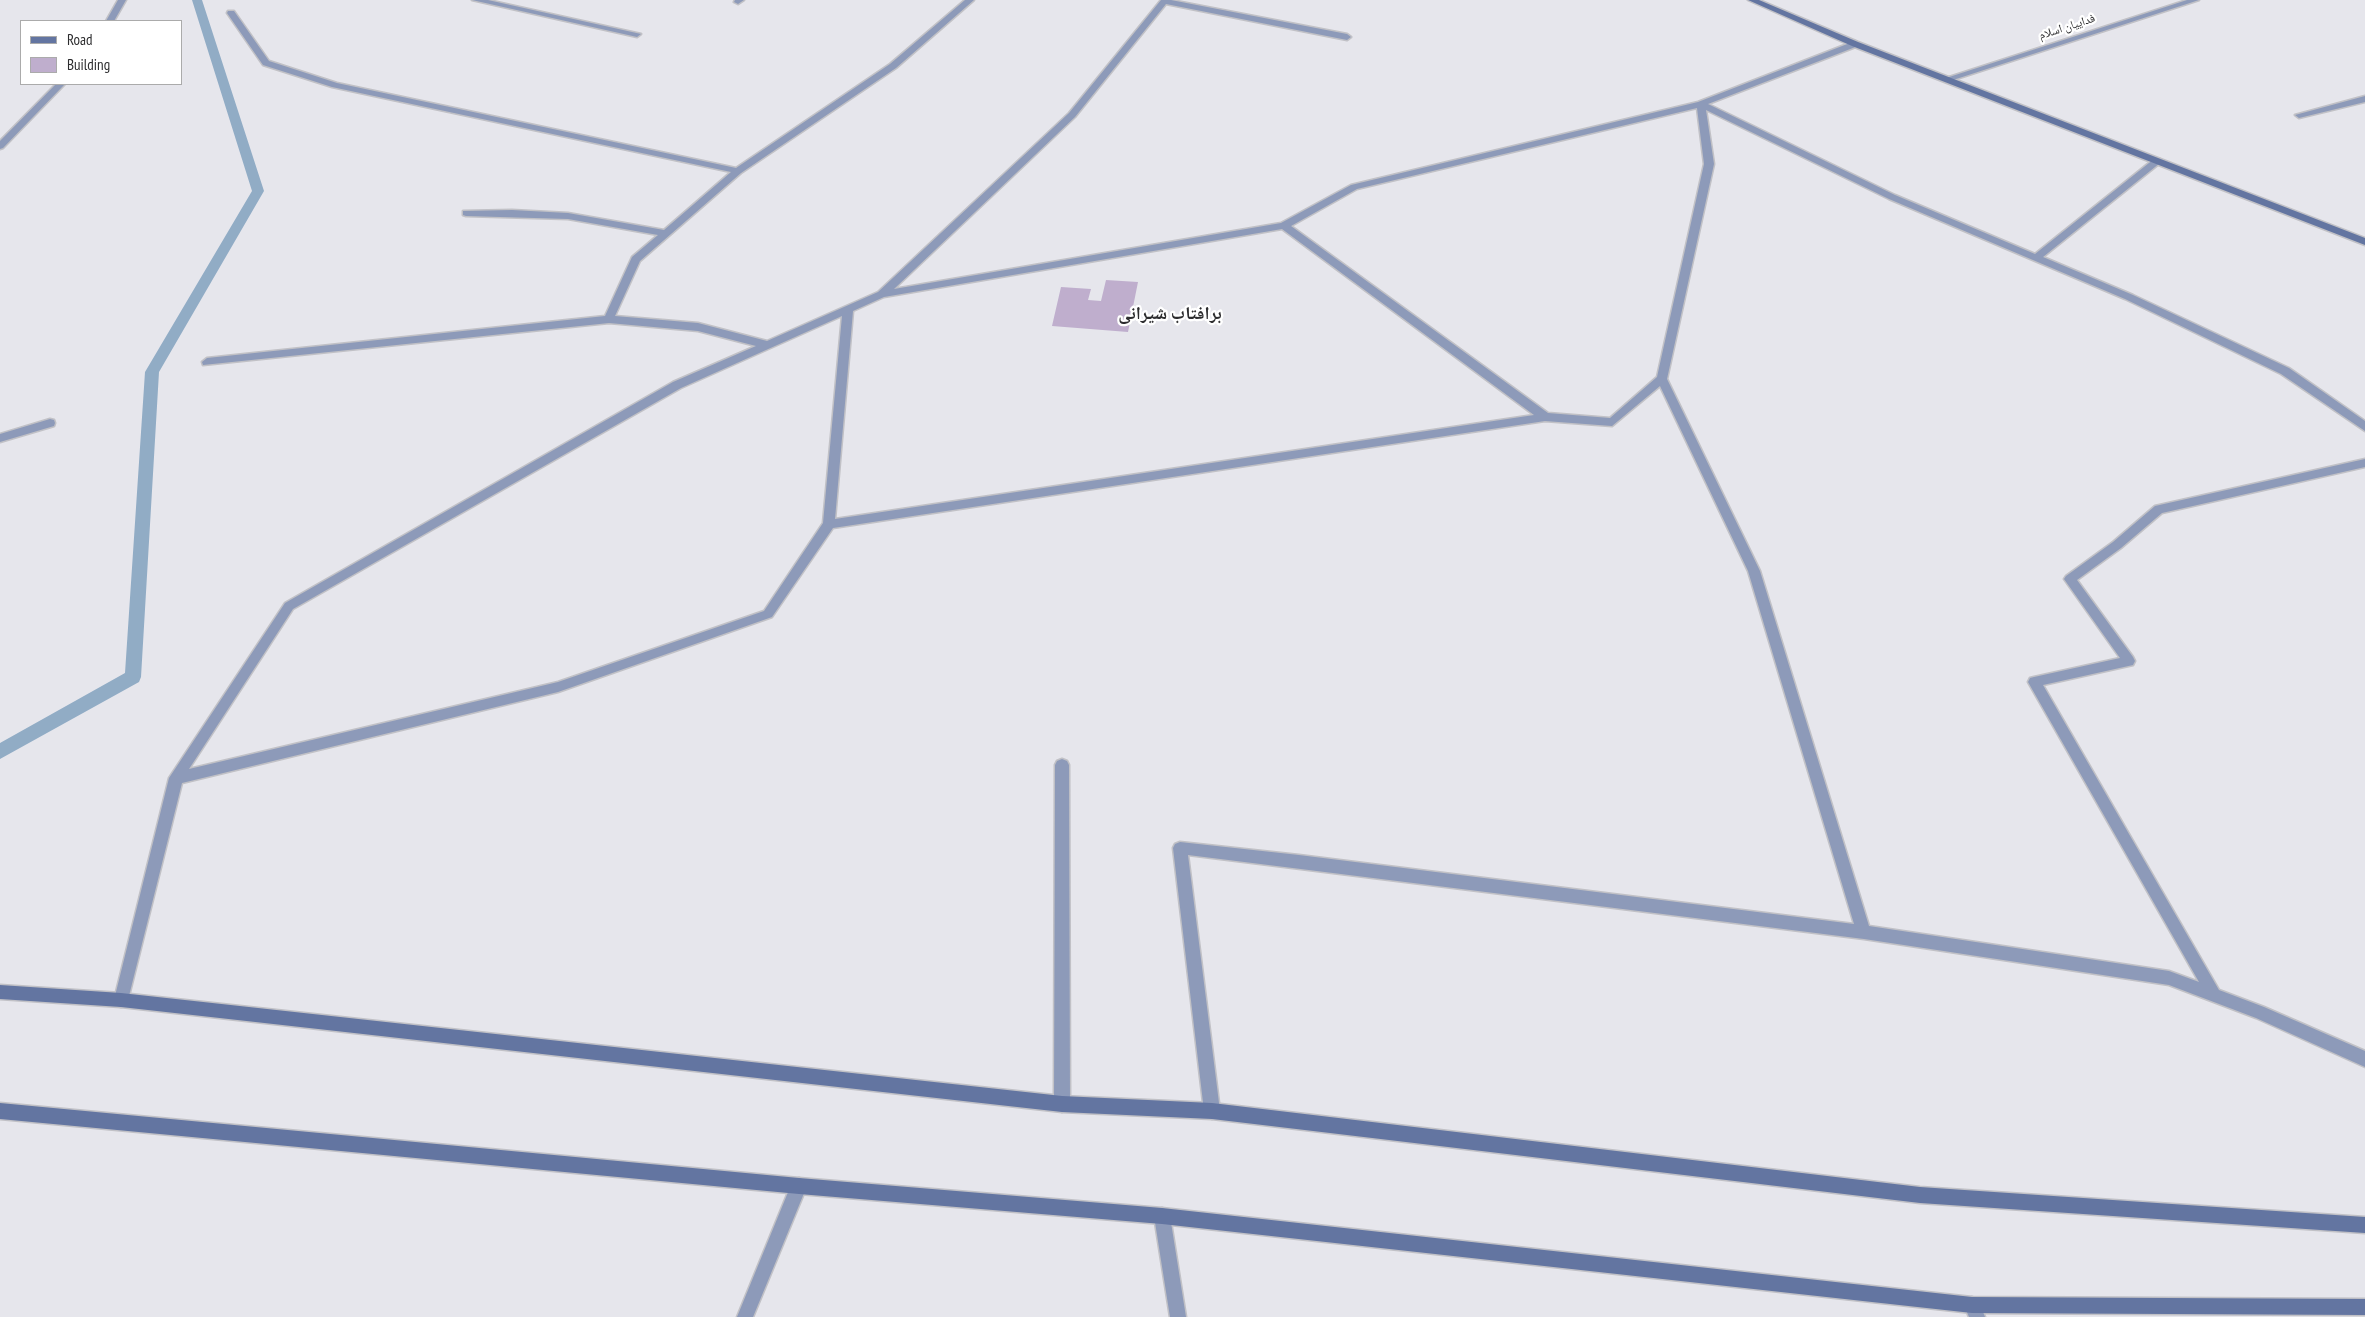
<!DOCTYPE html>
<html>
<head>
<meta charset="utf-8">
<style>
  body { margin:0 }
  #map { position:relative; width:2365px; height:1317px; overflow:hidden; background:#e6e6ec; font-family:"PT Sans Narrow",sans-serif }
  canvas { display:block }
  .legend { position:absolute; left:20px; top:20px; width:162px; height:65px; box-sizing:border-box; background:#fff; border:1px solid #ababab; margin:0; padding:6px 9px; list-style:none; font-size:15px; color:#2c2c2e }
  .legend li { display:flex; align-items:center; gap:10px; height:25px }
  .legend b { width:25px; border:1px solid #ababab }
</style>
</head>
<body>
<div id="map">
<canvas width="2365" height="1317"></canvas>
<ul class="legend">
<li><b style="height:6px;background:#6375a1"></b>Road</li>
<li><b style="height:14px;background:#bfaecd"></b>Building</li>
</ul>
</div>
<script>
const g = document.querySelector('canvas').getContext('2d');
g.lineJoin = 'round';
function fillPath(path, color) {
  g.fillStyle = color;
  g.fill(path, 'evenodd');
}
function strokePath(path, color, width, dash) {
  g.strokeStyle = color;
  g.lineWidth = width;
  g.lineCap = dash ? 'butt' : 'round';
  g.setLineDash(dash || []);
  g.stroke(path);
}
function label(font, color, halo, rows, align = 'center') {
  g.font = font + ' "PT Sans Narrow","Noto Naskh Arabic",sans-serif';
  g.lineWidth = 4.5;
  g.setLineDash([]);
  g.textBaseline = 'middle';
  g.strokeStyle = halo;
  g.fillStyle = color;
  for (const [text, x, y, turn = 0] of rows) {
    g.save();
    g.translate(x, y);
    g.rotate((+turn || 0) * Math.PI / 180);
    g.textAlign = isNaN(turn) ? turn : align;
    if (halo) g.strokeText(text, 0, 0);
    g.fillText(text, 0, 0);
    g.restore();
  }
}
const stream = new Path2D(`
  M192 0H202L264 191 159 372 141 677 139 682 0 759V743L125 673 145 372 252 191Z`);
const building = new Path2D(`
  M1106 280 1138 282 1128 332 1052 326 1061 287 1091 289 1088 300 1101 301Z`);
const minor = new Path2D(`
  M118 0H126L114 21H106Z
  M472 0H488L641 34 637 37Z
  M735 0H744L738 4 734 2Z
  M965 0H974L896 68 741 173 640 261 615 316 698 323 767 341 878 292 1069 113 1161 0H1171L1347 34 1351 37 1347 40 1166 4 1075 117 894 289 1281 223 1351 185 1698 102 1855 41 1859 44 1858 46 1708 104 1895 195 2035 254 2154 159H2160V163L2043 257 2133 295 2289 368 2365 421V431L2281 374 2125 299 1889 199 1706 110 1714 164 1667 379 1760 571 1869 926 2169 971 2199 982 2028 682 2030 678 2034 677 2120 658 2064 579 2066 576 2113 542 2155 506 2365 459V467L2162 513 2121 548 2077 580 2133 657 2135 661 2133 665 2043 685 2219 990 2264 1007 2365 1051V1067L2256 1018 2169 985 1864 939 1188 855 1220 1111 1217 1116 1212 1119 1207 1116 1204 1111 1173 848 1175 844 1180 842 1299 855 1854 924 1748 571 1660 386 1612 426 1545 421 833 528 772 617 558 692 182 783 128 1000 126 1005 121 1007 116 1005 114 1000 169 778 285 603 673 382 756 346 698 331 609 323 203 365 202 362 207 358 605 316 632 257 658 235 568 219 466 216 463 215V211L512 210 568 213 664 230 731 172 332 87 263 65 227 13 228 11H234L269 61 337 83 736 168 890 64ZM1697 108 1704 164 1657 377 1610 418 1548 413 1291 226 1357 189ZM1282 229 1534 415 835 519 853 311 884 297ZM842 316 823 523 764 611 558 682 189 769 293 609 681 388Z
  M2187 0H2199L1950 81 1943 79Z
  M56 84H65L3 148 0 149V141Z
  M2365 96V102L2299 118 2295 115Z
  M50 419 54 420 55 423 54 426 0 442V434Z
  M1062 759 1067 761 1069 765 1070 1104 1067 1109 1062 1112 1057 1109 1054 1104 1055 765 1057 761Z
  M799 1178 805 1180 807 1186 753 1317H737L793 1180Z
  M1162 1208 1168 1210 1170 1216 1186 1317H1170L1154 1216 1156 1210Z
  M1972 1297 1978 1299 1985 1317H1969L1964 1305 1966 1299Z`);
const secondary = new Path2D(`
  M1748 0H1759L1858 42 2365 238V245L1852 46Z
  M0 985 121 993 1062 1096 1212 1103 1920 1187 2365 1217V1233L1920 1203 1212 1119 1062 1112 121 1007 0 999Z
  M0 1103 799 1178 1162 1208 1972 1297 2365 1299V1315L1972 1313 1162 1224 799 1194 0 1119Z`);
const farStreetnames = [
  ["فداییان اسلام",2067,27,-18]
];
const quarterNames = [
  ["برافتاب شیرانی",1170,314]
];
fillPath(stream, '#91acc5');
fillPath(building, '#bfaecd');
strokePath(minor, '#c1c1c6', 3);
strokePath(secondary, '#c1c1c6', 3);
fillPath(minor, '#8d9ab9');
fillPath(secondary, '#6375a1');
label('12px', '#2c2c2e', '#fff', farStreetnames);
label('bold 18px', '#2c2c2e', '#fff', quarterNames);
</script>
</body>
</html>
